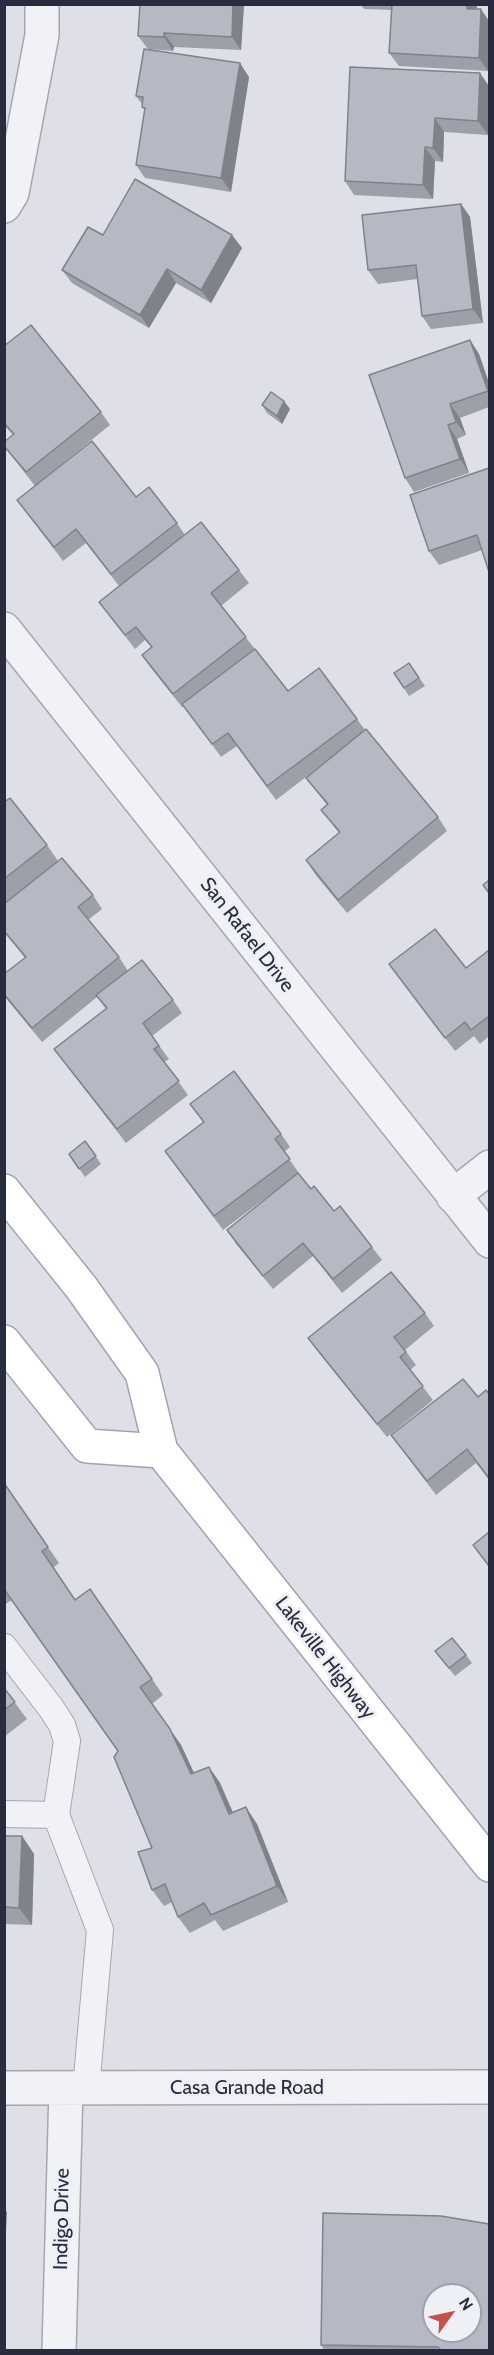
<!DOCTYPE html>
<html>
<head>
<meta charset="utf-8">
<style>
  body { margin:0 }
  #map { position:relative; width:494px; height:2355px; overflow:hidden; background:#dfe0e7; font-family:Cabin,sans-serif }
  canvas { display:block }
  .frame { position:absolute; inset:0; border:6px solid #292c3d; pointer-events:none }
  .north { position:absolute; left:422px; top:2283px; width:60px; height:60px; box-sizing:border-box; background:#eef0f5; border:2px solid #9fa2ab; border-radius:50%; rotate:57deg; font-size:16px; font-weight:700; line-height:24px; text-align:center; color:#292c3d }
  .north::after { content:''; display:block; margin:auto; width:21px; height:27px; background:#c6514a; clip-path:polygon(50% 0,100% 100%,50% 72%,0 100%) }
</style>
</head>
<body>
<div id="map">
<canvas width="494" height="2355"></canvas>
<div class="frame"></div>
<div class="north">N</div>
</div>
<script>
const g = document.querySelector('canvas').getContext('2d');
g.lineJoin = 'round';
function strokePath(path, color, width, dash) {
  g.strokeStyle = color;
  g.lineWidth = width;
  g.lineCap = dash ? 'butt' : 'round';
  g.setLineDash(dash || []);
  g.stroke(path);
}
function fillPath(path, color) {
  g.fillStyle = color;
  g.fill(path, 'evenodd');
}
function label(font, color, halo, rows, align = 'center') {
  g.font = font + ' Cabin,sans-serif';
  g.lineWidth = 6;
  g.setLineDash([]);
  g.textBaseline = 'middle';
  g.strokeStyle = halo;
  g.fillStyle = color;
  for (const [text, x, y, turn = 0] of rows) {
    g.save();
    g.translate(x, y);
    g.rotate((+turn || 0) * Math.PI / 180);
    g.textAlign = isNaN(turn) ? turn : align;
    if (halo) g.strokeText(text, 0, 0);
    g.fillText(text, 0, 0);
    g.restore();
  }
}
const service = new Path2D(`
  M4 1647 51 1708 62 1725 67 1741 56 1815 100 1930 86 2089
  M4 1814 56 1815`);
const minor = new Path2D(`
  M4 206 12 193 42 35V4
  M4 629 490 1241
  M453 1196 490 1167
  M4 2088 490 2087
  M59 2350 66 2088`);
const primary = new Path2D(`
  M4 1191 81 1287 142 1373 161 1451 490 1865
  M4 1342 87 1446 161 1451`);
const wall = new Path2D(`
  M140 4H244L241 50 174 47 173 51 148 49 249 77 231 192 145 178 136 165 145 111 142 107V104L136 96 148 49 138 36Z
  M360 4H477V9L488 71 399 66 389 53 392 10 364 9Z
  M480 73 488 135 444 132 443 162 435 161 433 199 354 195 345 181Z
  M461 204 470 217 483 323 431 329 422 316 418 279 378 284 368 270Z
  M103 235H232L242 248 211 303 176 283 149 328 72 283 62 270Z
  M470 340 479 354 489 383V407L460 418 466 435 457 439 469 473 414 492 405 478Z
  M4 346 101 412 110 425 47 476 136 497 177 523 185 535 239 570 249 583 221 606 288 691 357 719 365 730 438 817 447 831 347 913 315 874 306 860 339 833 321 810 327 805 306 778 323 764 276 800 237 746 221 757 184 706 182 707 151 668 142 655 151 647 145 640 135 649 99 602 119 586 86 543 63 561 17 500 35 486 4 446 13 435 4 425Z
  M262 405 290 409 282 424 267 413Z
  M489 468 482 550 439 565 429 551Z
  M409 663 425 686 409 696 394 673Z
  M4 802 47 845 58 861 93 895 102 909 88 920 119 957 128 971 173 1000 182 1013 152 1036 169 1059 164 1062 188 1095 126 1143 54 1049 106 1009 97 997 42 1042 4 996V974L25 958 4 932Z
  M489 950V1036L480 1044 474 1036 455 1051 389 964 466 968Z
  M190 1104 281 1134 290 1147 284 1152 299 1173 298 1174 311 1189 372 1247 382 1260 342 1293 313 1256 273 1289 236 1244 227 1230 279 1188 223 1230 165 1151 203 1122Z
  M85 1141 101 1164 85 1177 69 1154Z
  M425 1313 434 1326 405 1350 416 1365 410 1370 433 1400 387 1437 318 1352 308 1338Z
  M489 1394V1480L476 1463 436 1495 391 1435Z
  M4 1483 59 1563 53 1568 75 1599 90 1589 163 1695 152 1704 181 1745 194 1773 209 1767 220 1783 233 1812 257 1824 288 1902 223 1931 215 1920 190 1933 178 1917 172 1902 164 1906 152 1890V1848L118 1751 12 1600 4 1605Z
  M435 1651 466 1655 472 1663 455 1676Z
  M4 1688 27 1719 4 1737Z
  M4 1836H22L34 1854 32 1925 4 1924Z
  M489 2224V2350H324L321 2345Z`);
const shadedWall = new Path2D(`
  M233 4H244L241 50 232 37Z
  M467 4H477L476 22 467 9Z
  M481 9 489 21 488 71 479 58Z
  M164 33 174 47 173 51 164 37Z
  M240 63 249 77 231 192 221 178Z
  M480 73 489 86 488 135 478 121Z
  M435 118 444 132 443 162 433 148Z
  M425 147 435 161 433 199 423 185Z
  M461 204 470 217 483 323 473 309Z
  M232 235 242 248 211 303 201 290Z
  M167 269 176 283 149 328 140 315Z
  M470 340 479 354 489 383V394L488 391Z
  M284 401 290 409 282 424 277 416Z
  M450 404 460 418 466 435 456 422Z
  M448 425 457 439 469 473 460 459Z
  M170 1729 181 1745 202 1790 191 1774Z
  M209 1767 220 1783 240 1830 229 1814Z
  M246 1807 257 1824 288 1902 277 1886Z
  M22 1836 34 1854 32 1925 19 1908Z
  M4 2208 7 2212 4 2270Z`);
const building = new Path2D(`
  M140 4H233L232 37 164 33V37L138 36Z
  M392 4H467V9H481L479 58 389 53Z
  M144 49 240 63 221 178 136 165 145 108 142 107 143 97 136 96Z
  M350 67 480 73 478 121 435 118 433 148 425 147 423 185 345 181Z
  M135 179 232 235 201 290 167 269 140 315 62 270 88 227 103 235Z
  M461 204 473 309 422 316 416 265 368 270 362 215Z
  M31 325 101 412 26 472 4 446V442L14 434 4 423V346Z
  M470 340 488 391 450 404 456 422 448 425 460 459 405 478 369 375Z
  M271 392 284 401 277 416 262 405Z
  M92 441 136 497 149 487 177 523 111 574 76 529 54 547 17 500Z
  M489 468V572L477 535 429 551 410 495Z
  M201 522 239 570 211 593 246 637 173 694 142 655 152 647 136 627 125 635 99 602Z
  M255 649 288 691 319 668 357 719 267 786 228 733 212 744 182 704Z
  M409 663 419 678 404 688 394 673Z
  M366 729 438 817 338 900 306 860 340 832 321 810 328 804 306 778Z
  M10 798 47 845 4 879V802Z
  M62 858 93 895 78 907 119 957 32 1028 4 994V974L26 957 4 931V904Z
  M489 880V893L483 885Z
  M435 929 466 968 489 950V1016L471 1030 465 1022 445 1038 389 964Z
  M142 960 173 1000 143 1023 159 1046 154 1049 179 1081 117 1129 54 1049 107 1008 96 995Z
  M234 1071 281 1134 275 1139 290 1159 214 1216 165 1151 204 1122 190 1104Z
  M85 1141 96 1156 79 1169 69 1154Z
  M298 1173 311 1189 314 1186 334 1211 340 1206 372 1247 333 1279 303 1243 263 1276 227 1230Z
  M391 1272 425 1313 394 1337 406 1352 400 1357 423 1386 377 1424 308 1338Z
  M463 1379 478 1397 486 1390 489 1394V1478L467 1449 427 1481 391 1435Z
  M4 1483 48 1547 42 1551 75 1600 90 1589 152 1679 140 1687 170 1729 191 1774 209 1767 229 1814 246 1807 277 1886 211 1915 204 1903 178 1917 165 1884 152 1890 138 1852 152 1848 114 1757 118 1751 4 1589Z
  M489 1532V1566L473 1545Z
  M452 1638 466 1655 449 1668 435 1651Z
  M4 1688 15 1702 4 1710Z
  M4 1836H22L19 1908 4 1907Z
  M323 2213 441 2216 489 2224V2350H441L438 2347 321 2345ZM434 2295H470V2331H434Z`);
const streetNames = [
  ["San Rafael Drive",247,935,52],
  ["Lakeville Highway",325,1658,52],
  ["Casa Grande Road",247,2088],
  ["Indigo Drive",62,2219,-89]
];
strokePath(service, '#a5a6b1', 28);
strokePath(minor, '#a5a6b1', 36);
strokePath(primary, '#9fa3b2', 36);
strokePath(service, '#f1f2f6', 26);
strokePath(minor, '#f1f2f6', 33);
strokePath(primary, '#fff', 33);
fillPath(wall, '#9d9fa9');
fillPath(shadedWall, '#7f8289');
fillPath(building, '#b6b9c4');
strokePath(building, '#7f8289', 1.5);
label('20px', '#292c3d', '#eef0f5', streetNames);
</script>
</body>
</html>
